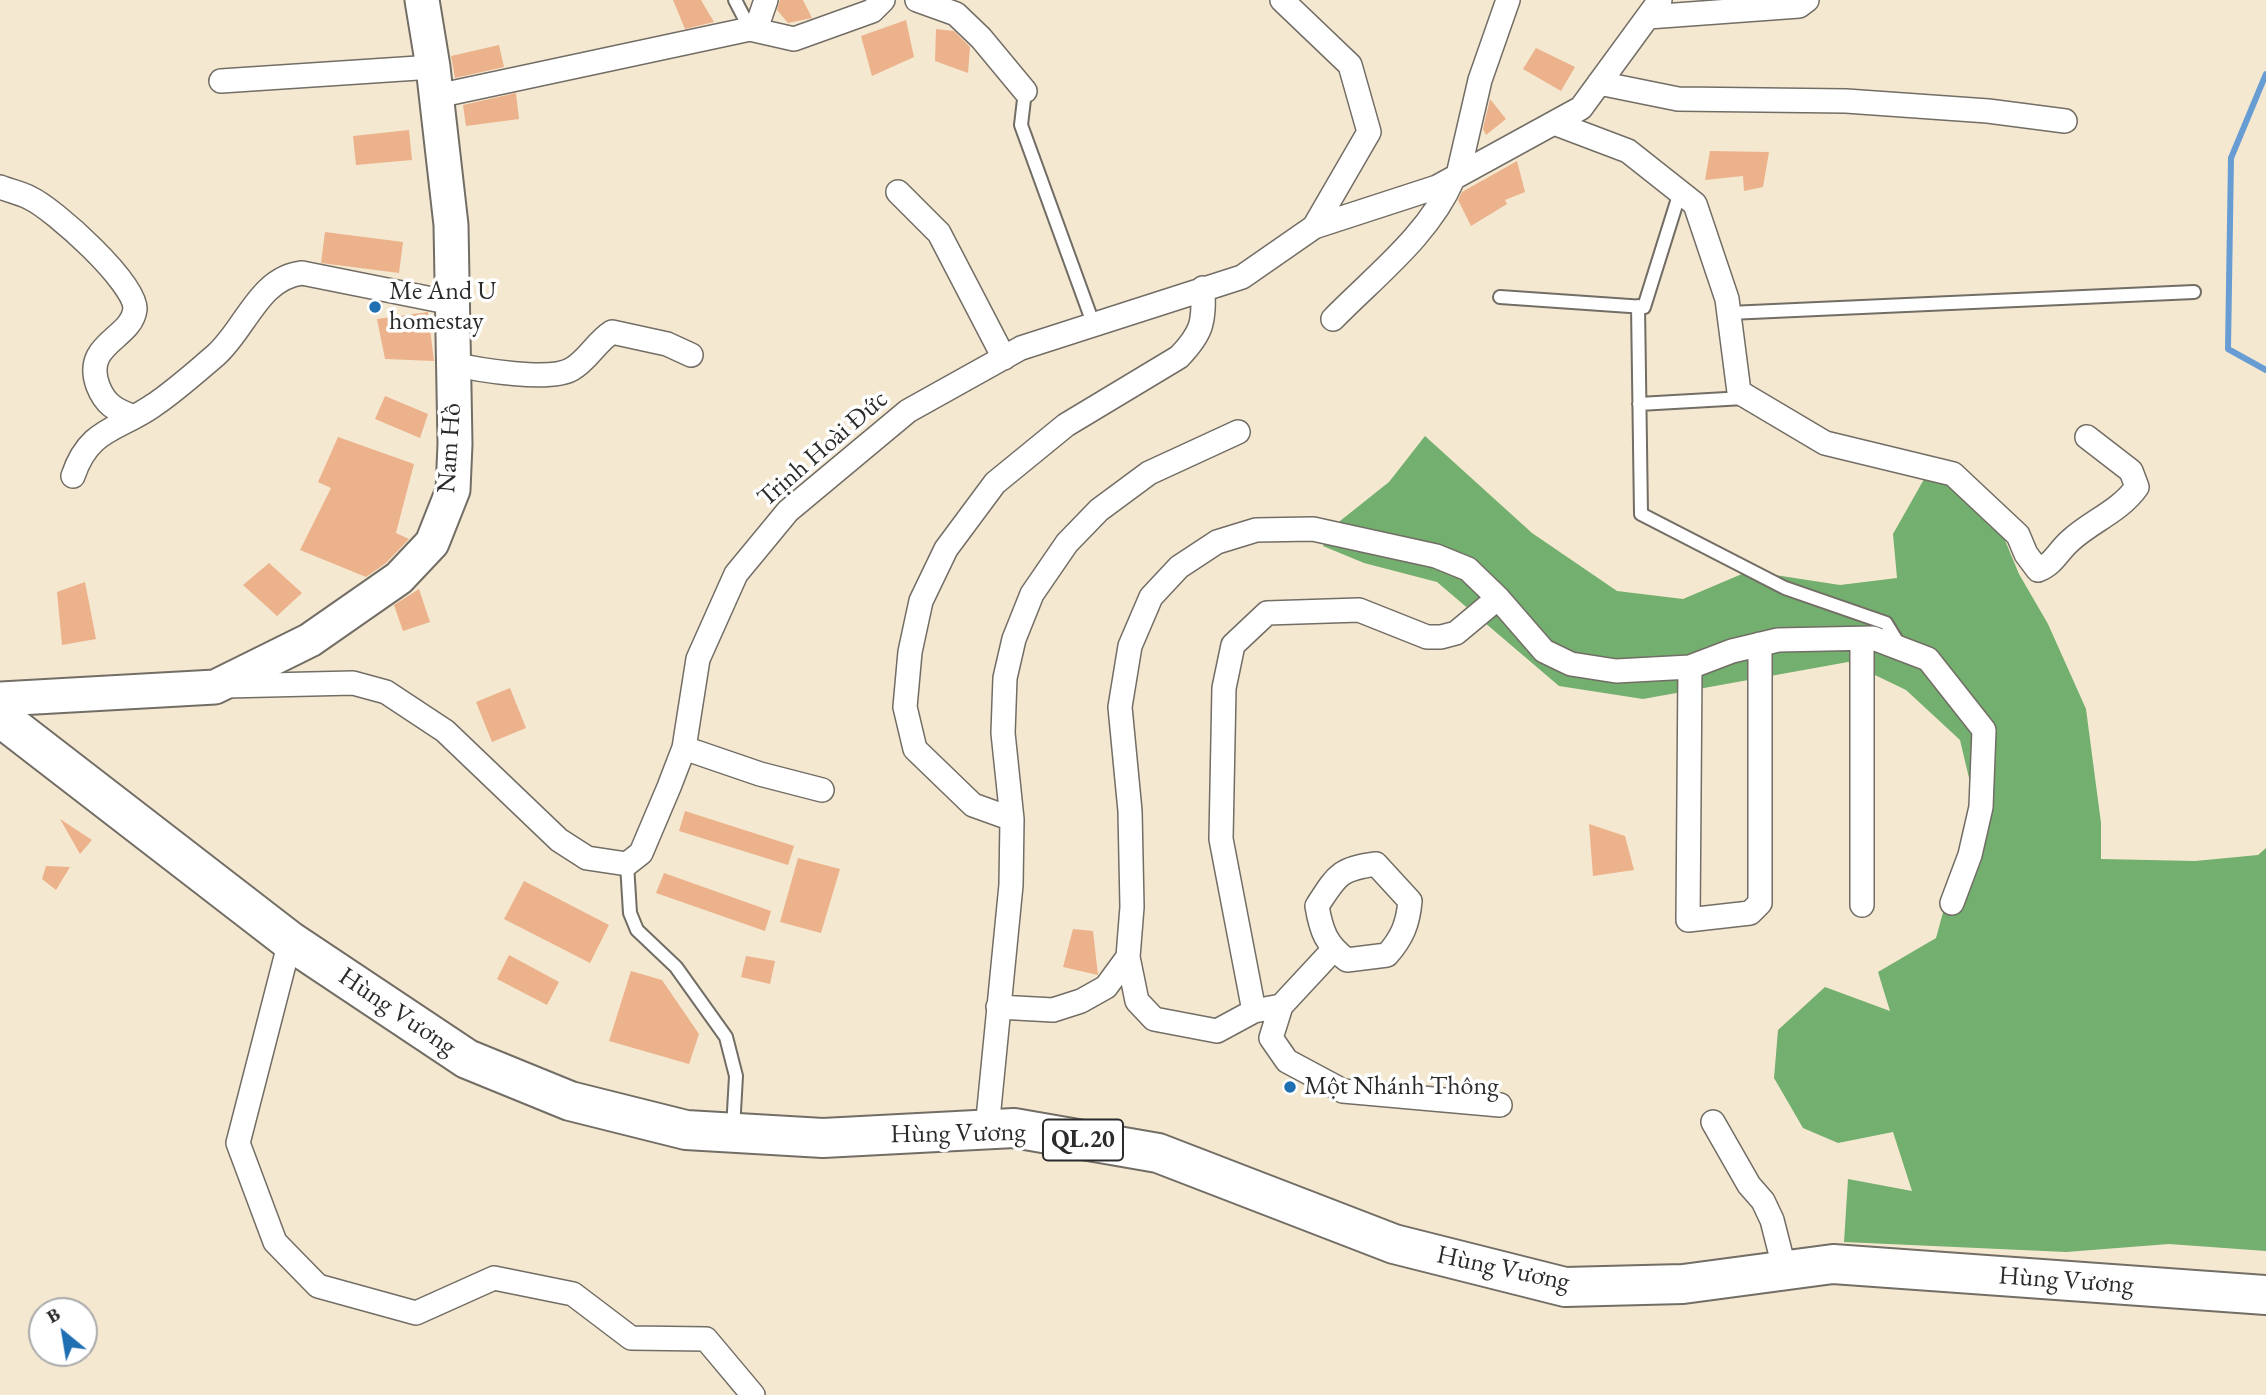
<!DOCTYPE html>
<html>
<head>
<meta charset="utf-8">
<style>
  body { margin:0 }
  #map { position:relative; width:2266px; height:1395px; overflow:hidden; background:#f5e8d1; font-family:"EB Garamond",serif }
  canvas { display:block }
  .north { position:absolute; left:28px; top:1297px; width:70px; height:70px; box-sizing:border-box; background:#fff; border:2px solid #aaa; border-radius:50%; rotate:330deg; font-size:19px; font-weight:700; line-height:28px; text-align:center; color:#2b2b2b }
  .north::after { content:''; display:block; margin:auto; width:24px; height:32px; background:#1f6fb2; clip-path:polygon(50% 0,100% 100%,50% 72%,0 100%) }
</style>
</head>
<body>
<div id="map">
<canvas width="2266" height="1395"></canvas>
<div class="north">B</div>
</div>
<script>
const g = document.querySelector('canvas').getContext('2d');
g.lineJoin = 'round';
function fillPath(path, color) {
  g.fillStyle = color;
  g.fill(path, 'evenodd');
}
function strokePath(path, color, width, dash) {
  g.strokeStyle = color;
  g.lineWidth = width;
  g.lineCap = dash ? 'butt' : 'round';
  g.setLineDash(dash || []);
  g.stroke(path);
}
function label(font, color, halo, rows, align = 'center') {
  g.font = font + ' "EB Garamond",serif';
  g.lineWidth = 7;
  g.setLineDash([]);
  g.textBaseline = 'middle';
  g.strokeStyle = halo;
  g.fillStyle = color;
  for (const [text, x, y, turn = 0] of rows) {
    g.save();
    g.translate(x, y);
    g.rotate((+turn || 0) * Math.PI / 180);
    g.textAlign = isNaN(turn) ? turn : align;
    if (halo) g.strokeText(text, 0, 0);
    g.fillText(text, 0, 0);
    g.restore();
  }
}
const forest = new Path2D(`
  M1425 436 1532 533 1617 591 1683 599 1749 571 1840 585 1897 578 1893 534 1936 458 1995 516 2019 574 2048 624 2086 709 2101 823V859L2195 861 2258 855 2266 848V1251L2169 1244 2066 1252 1844 1242 1848 1179 1912 1191 1893 1132 1838 1143 1803 1128 1774 1078 1778 1030 1825 987 1890 1011 1878 972 1936 938 1974 799 1960 740 1906 690 1848 662 1643 699 1559 686 1437 582 1364 563 1323 546 1340 521 1389 482Z`);
const stream = new Path2D(`
  M2266 74 2231 158 2228 349 2266 370`);
const building = new Path2D(`
  M673 0H701L714 22 685 29Z
  M780 0H803L812 18 788 23 777 10Z
  M906 20 914 57 872 76 861 36Z
  M936 29 954 31 970 47 968 73 935 61Z
  M499 45 504 67 455 78 451 56Z
  M1536 48 1575 67 1561 91 1523 69Z
  M516 93 519 119 466 126 463 105Z
  M1490 99 1506 119 1486 135 1483 129Z
  M409 130 412 160 356 165 353 136Z
  M1710 151 1769 152 1763 187 1744 191 1743 176 1705 180Z
  M1517 161 1525 192 1505 200 1507 204 1471 226 1458 200 1462 192Z
  M325 232 403 242 399 273 321 263Z
  M428 312 434 361 385 359 377 319Z
  M385 396 428 414 420 438 375 419Z
  M338 437 414 464 396 533 409 539 386 563 366 577 300 550 331 488 318 482Z
  M269 563 302 593 277 616 243 585Z
  M85 582 96 639 62 645 57 592Z
  M419 589 430 622 403 631 394 605Z
  M510 688 526 728 492 742 476 702Z
  M685 811 794 846 788 865 679 831Z
  M60 819 92 840 80 854Z
  M1589 824 1625 836 1634 870 1593 876Z
  M798 858 840 869 821 933 780 922Z
  M46 866 70 867 56 890 42 879Z
  M664 873 771 911 765 931 656 893Z
  M524 881 609 925 590 963 504 919Z
  M1073 929 1093 931 1098 975 1063 967Z
  M509 955 559 982 547 1005 497 979Z
  M746 956 775 961 770 984 741 977Z
  M631 971 662 980 699 1034 689 1064 609 1041Z`);
const lane = new Path2D(`
  M735 0 750 29
  M1025 91 1021 125 1093 323
  M1500 297 1644 307 1680 192
  M1638 306 1641 514 1785 588 1886 623 1900 646
  M1729 313 2194 292
  M1639 404 1744 398
  M627 864 630 913 637 930 676 967 726 1037 736 1076 733 1129`);
const street = new Path2D(`
  M917 0 956 14 981 38 1025 91
  M1648 17 1799 6 1807 0
  M756 29 766 0
  M221 81 433 67
  M1599 83 1678 99 1846 101 1988 111 2065 121
  M437 96 750 29 794 39 872 11 883 0
  M1554 123 1628 151 1695 204 1727 299 1739 392 1825 443 1953 474 2018 535 2026 554 2038 570C2054 564 2058 551 2071 540 2092 521 2120 511 2137 487L2131 471 2087 437
  M1458 175 1480 80 1508 0
  M0 187C10 191 21 193 30 198 54 209 136 283 135 309 132 339 82 343 98 386 105 404 115 410 132 416
  M898 192 939 233 1004 358
  M1314 227 1437 187 1581 108 1660 0
  M1333 319C1375 276 1429 235 1453 179
  M454 364C478 370 551 382 572 369 588 360 596 342 612 332L667 344 691 355
  M73 476C89 428 117 431 154 405 175 391 196 372 216 355 246 328 259 278 302 273L452 303
  M1690 667 1688 920 1750 913 1760 903V644
  M226 686 353 683 386 692 445 731 559 840 587 858 627 864 641 853 669 787 684 748 698 659 736 574 788 511 908 411 1021 348 1242 277 1314 227 1369 132 1350 65 1282 0
  M684 748 760 774 822 790
  M1012 819 973 805 915 749 905 707 910 652 921 601 946 549 995 483 1066 425 1179 357C1203 332 1204 322 1203 288
  M1376 864 1410 901C1408 924 1402 938 1387 955L1347 960C1326 945 1321 930 1317 906 1337 875 1339 869 1376 864Z
  M1862 905V639
  M290 941 238 1143 275 1242 318 1286 416 1313 494 1278 573 1294 631 1338 706 1339 753 1395
  M1128 957 1137 1001 1154 1019 1217 1031 1254 1011 1221 839 1224 688 1233 645 1267 613 1359 610 1427 637H1441L1456 633 1498 598
  M1281 1006 1333 950
  M998 1007 1053 1010 1081 1001 1106 987 1128 957 1132 907 1130 811 1120 707 1130 646 1151 597 1179 567 1217 542 1256 530 1313 529 1436 556 1468 569 1498 598 1544 651 1571 664 1616 671 1690 667 1732 651 1778 640 1873 638 1928 659 1984 730 1981 807 1970 855 1952 903
  M1254 1011 1281 1006 1271 1038 1287 1061 1343 1091 1500 1105
  M1713 1122 1749 1185 1763 1201 1772 1220 1785 1271
  M987 1129 1011 885 1012 819 1003 733 1005 678 1014 639 1032 594 1067 543 1099 510 1149 473 1238 432`);
const secondary = new Path2D(`
  M0 699 215 687 310 640 399 578 432 543 453 490 455 444 451 225 433 67 422 0`);
const highway = new Path2D(`
  M0 717 290 941 467 1059 570 1101 686 1130 823 1138 1014 1128 1158 1153 1394 1244 1565 1287 1683 1284 1833 1264 2266 1295`);
const markers = [
  [375,307,7,"#1f6fb2"],
  [1290,1087,7,"#1f6fb2"]
];
const shields = [
  [1083,1140,80]
];
const shieldNames = [
  ["QL.20",1083,1140]
];
const poiNames = [
  ["Me And U",389,292],
  ["homestay",389,322],
  ["Một Nhánh Thông",1304,1087]
];
const streetNames = [
  ["Nam Hồ",450,448,-86],
  ["Trịnh Hoài Đức",823,449,-41],
  ["Hùng Vương",397,1012,34],
  ["Hùng Vương",958,1134,-1],
  ["Hùng Vương",1503,1269,12],
  ["Hùng Vương",2066,1281,4]
];
fillPath(forest, '#73af6e');
strokePath(stream, '#689dd4', 6);
fillPath(building, '#ecb28b');
strokePath(lane, '#726d65', 16);
strokePath(street, '#726d65', 26);
strokePath(secondary, '#726d65', 37);
strokePath(highway, '#726d65', 42);
strokePath(lane, '#fff', 12);
strokePath(street, '#fff', 23);
strokePath(secondary, '#fff', 33);
strokePath(highway, '#fff', 38);
for (const [x, y, r, color] of markers) {
  const dot = new Path2D();
  dot.arc(x, y, r, 0, 2 * Math.PI);
  g.fillStyle = color;
  g.fill(dot);
  strokePath(dot, '#fff', 2.5);
}
for (const [x, y, w] of shields) {
  const box = new Path2D();
  box.roundRect(x - w / 2, y - 20.5, w, 41, 5);
  g.fillStyle = '#fff';
  g.fill(box);
  strokePath(box, '#2b2b2b', 2);
}
label('bold 24px', '#2b2b2b', null, shieldNames);
label('26px', '#2b2b2b', '#fff', poiNames, 'left');
label('26px', '#2b2b2b', '#fff', streetNames);
</script>
</body>
</html>
